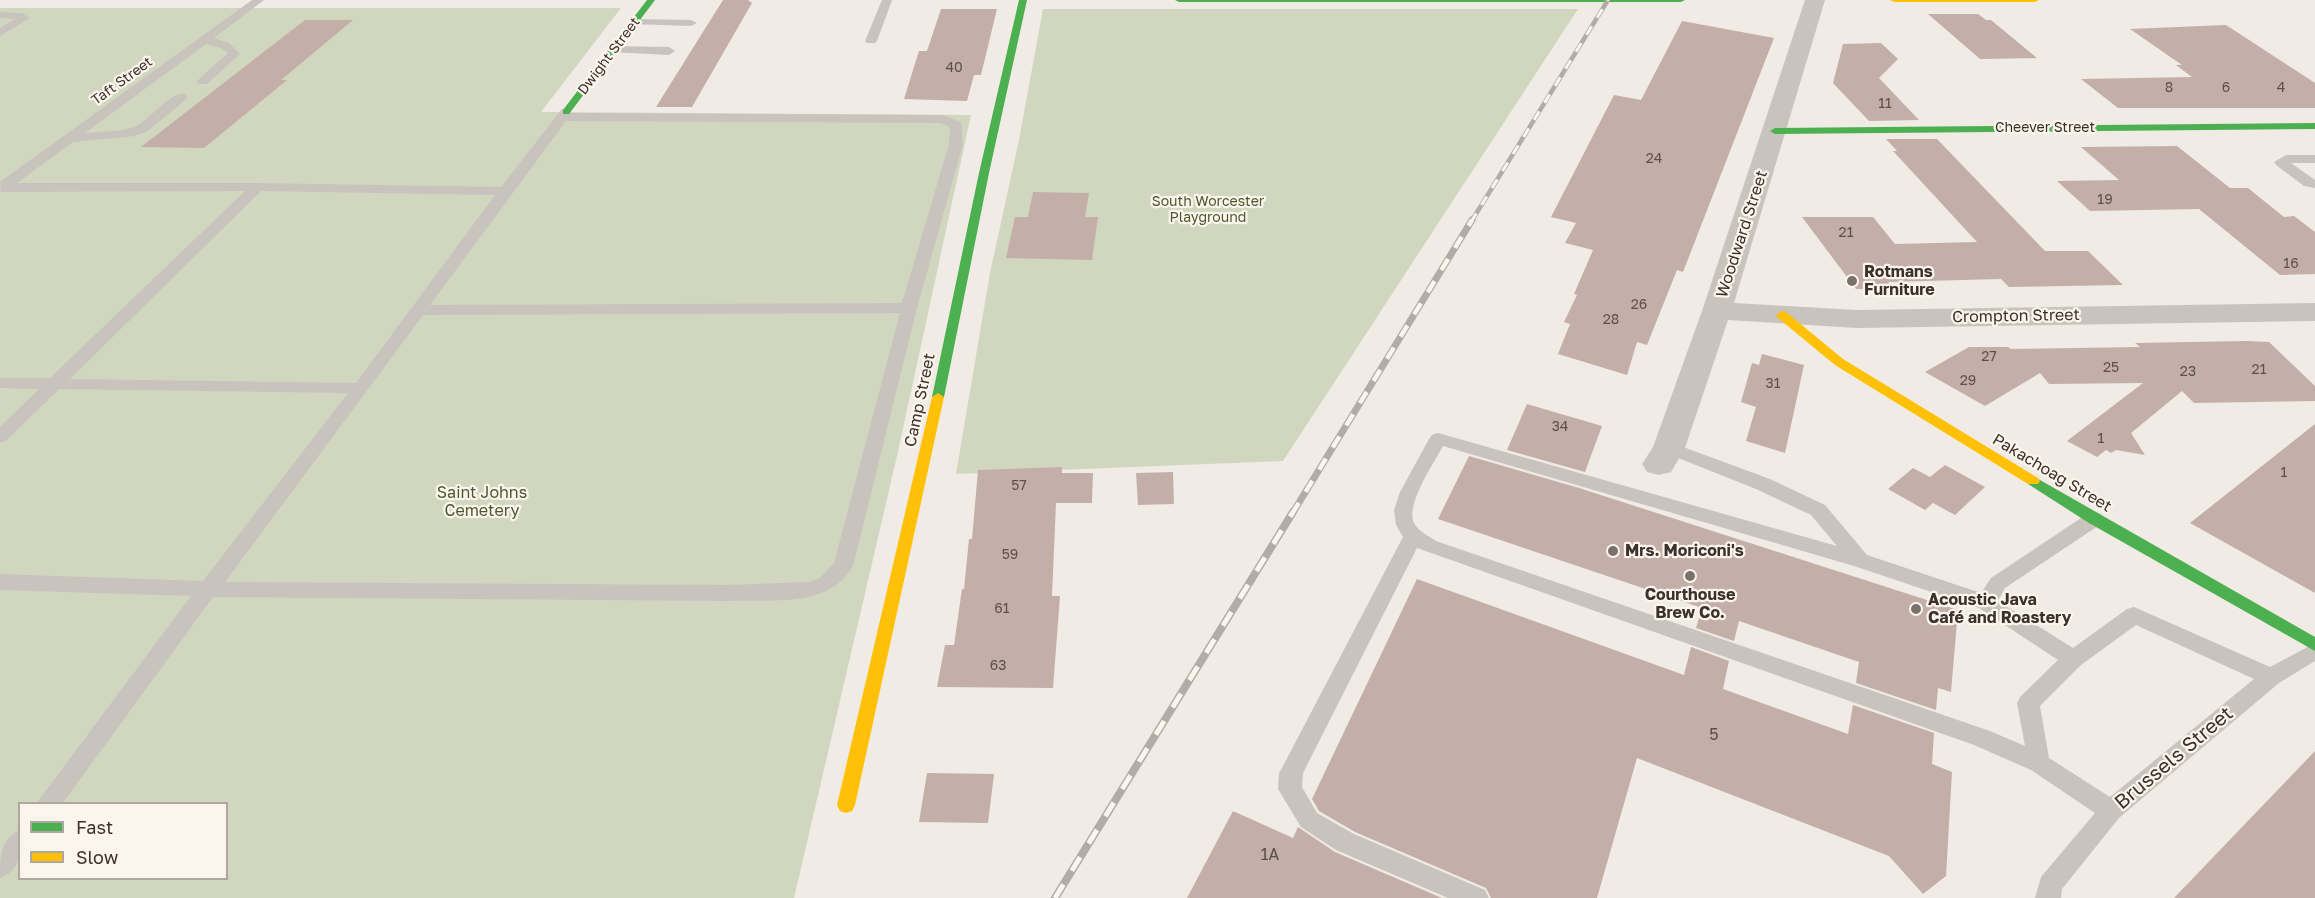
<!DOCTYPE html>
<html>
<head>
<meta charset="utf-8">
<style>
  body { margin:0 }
  #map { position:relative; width:2315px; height:898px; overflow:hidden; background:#f0ebe5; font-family:"Golos Text",sans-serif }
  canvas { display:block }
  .legend { position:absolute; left:18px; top:802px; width:210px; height:78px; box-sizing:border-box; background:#fbf5ee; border:2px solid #aea6a0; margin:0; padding:8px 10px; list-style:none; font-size:18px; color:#3b302b }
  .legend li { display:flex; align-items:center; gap:12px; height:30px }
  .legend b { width:30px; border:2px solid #aea6a0 }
</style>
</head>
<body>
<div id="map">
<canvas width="2315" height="898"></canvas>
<ul class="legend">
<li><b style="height:8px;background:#4caf50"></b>Fast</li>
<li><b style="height:8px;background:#ffc107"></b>Slow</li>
</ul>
</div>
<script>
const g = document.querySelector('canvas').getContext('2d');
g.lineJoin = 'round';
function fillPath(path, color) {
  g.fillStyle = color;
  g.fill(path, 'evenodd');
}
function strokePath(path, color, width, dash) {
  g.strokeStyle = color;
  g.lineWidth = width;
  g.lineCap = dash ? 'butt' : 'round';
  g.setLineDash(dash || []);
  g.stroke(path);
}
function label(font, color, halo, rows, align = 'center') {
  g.font = font + ' "Golos Text",sans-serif';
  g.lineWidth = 4.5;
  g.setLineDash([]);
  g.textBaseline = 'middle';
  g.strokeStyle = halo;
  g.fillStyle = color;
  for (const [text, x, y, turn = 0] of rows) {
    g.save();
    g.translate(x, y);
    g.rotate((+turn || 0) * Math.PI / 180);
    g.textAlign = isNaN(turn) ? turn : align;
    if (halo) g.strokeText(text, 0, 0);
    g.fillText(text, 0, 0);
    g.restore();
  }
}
const green = new Path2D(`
  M0 8H621L541 112 971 115 897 456 794 898H0ZM20 804H226V878H20Z
  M1043 9H1578L1283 461 956 474 990 273 1019 140Z`);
const building = new Path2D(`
  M723 0H748L752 3 692 107H656Z
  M941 9H997L981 75H974L967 101 904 99 919 51H927Z
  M1928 14H1978L1986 20H1991L2037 58 1980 59Z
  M305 20H353L281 80H287L204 148 141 147Z
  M1682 21 1774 38 1683 272 1677 270 1647 345 1637 342 1627 375 1558 354 1570 324 1564 322 1577 295 1574 294 1593 250 1565 243 1576 223 1551 217 1614 95 1641 100Z
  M2226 25 2315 83V108H2118L2081 79 2192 77 2176 65H2182L2130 29Z
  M1881 43 1898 59 1879 78 1919 120 1869 121 1833 83 1843 44Z
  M1886 139H1937L2045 251H2088L2123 285 2009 287 2001 279 1888 282 1894 289H1856L1802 217H1873L1895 244 1977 242 1893 151H1897Z
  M2177 146 2230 188H2248L2284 217 2294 216 2315 232V274L2280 275 2199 209 2090 211 2057 181 2119 180 2081 147Z
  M1033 192 1089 193 1085 217H1098L1092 260 1006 258 1015 217H1028Z
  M2246 341 2269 342 2315 386V401L2194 403 2182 391 2131 433 2145 455 2116 450 2111 453 2106 450 2097 457 2067 441 2143 383 2049 384 2040 373 1985 406 1925 372 1969 347H2008L2011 349 2140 347 2135 343Z
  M1762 354 1804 365 1785 453 1746 441 1756 407 1741 402 1752 363 1759 365Z
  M1527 404 1602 426 1585 472 1507 450Z
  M2315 424V593L2190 523Z
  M1469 456 1579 488 1958 610 1951 692 1938 688 1936 710 1856 683 1859 662 1739 621 1734 641 1696 628 1702 608 1438 519Z
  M1945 465 1985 487 1955 515 1933 503 1925 510 1888 489 1913 468 1930 477Z
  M1062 467V473H1093L1092 503H1056L1052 596H1060L1053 688 937 687 945 645H954L962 589H964L969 539H972L978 470Z
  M1173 472 1174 504 1138 505 1136 473Z
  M1417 579 1684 675 1691 647 1729 661 1723 689 1848 734 1853 705 1934 733 1932 764 1952 772 1946 876 1923 894 1889 856 1637 758 1597 898H1491L1486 888 1355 832 1319 811 1312 799Z
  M2315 751V898H2174Z
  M927 773 994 774 988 823 919 822Z
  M1233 811 1293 838 1298 827 1335 852 1442 898H1187Z`);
const lane = new Path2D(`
  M252 0H264L214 38 229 43 240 54 207 84H199L197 81 228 53 221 48 206 44 85 133C101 131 124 133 138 125 151 118 171 91 185 94L187 97 185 100 148 131 135 136 73 142 17 183H257L501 187 562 109H570L571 113 942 115 961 122 963 144 917 308 853 566C829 609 770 599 728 601L213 597 62 804H36L191 596 0 590V574L203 581 348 393 59 389 6 441 0 443V427L39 389 0 388V378H50L245 191 1 192 0 182ZM566 121 940 123 950 127 949 144 902 303 430 305ZM261 191 495 195 356 383 70 379ZM900 313 834 563 820 578 809 582 728 585 225 582 423 315Z
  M882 0H892L877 41 875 43H867L865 41Z
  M0 12 22 13 30 18 0 36V28L15 19 0 18Z
  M634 19 691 20 697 23 691 26 630 24 628 22Z
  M613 46 669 47 675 51 669 55 609 52 607 50Z
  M2286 155H2315V163H2291L2315 180V188L2304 186 2276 165 2274 162Z
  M1438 433 1837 546 1811 515 1756 489 1663 452 1660 448 1663 444H1675L1770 479 1825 505 1867 555 1981 593 1991 578 2087 514 2094 512 2101 514 2104 519 2101 524 2005 588 1998 601 2073 648 2127 609 2134 607 2270 667 2315 643V661L2279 683 2119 818 2062 889 2061 898H2035L2041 877 2095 813 2031 770 1974 745 1417 548 1303 773 1302 787 1317 813 1354 834 1485 890 1489 898H1448L1336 850 1301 827 1278 789 1279 773 1283 766 1403 537 1396 525 1394 510 1400 492 1429 439 1432 435ZM1443 446 1854 566 1979 608 2058 660 2020 697 2017 703 2025 746 1990 731 1436 541C1429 536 1418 531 1414 523 1405 505 1434 463 1443 446ZM2136 625 2254 679 2110 797 2049 758 2040 706 2081 665Z
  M20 830C20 851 22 870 0 878 0 858 0 839 20 830Z`);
const street = new Path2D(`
  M1805 0H1825L1734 303 1857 310 2315 303V321L1857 328 1728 320 1685 448 1671 472 1659 475 1647 472 1642 464 1653 447 1702 311Z`);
const fast = new Path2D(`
  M647 0H655L569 114H563V110Z
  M1019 0H1027L989 173 944 397 938 401 932 397 979 173Z
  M1175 0H1685L1681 2H1179Z
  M2315 123V129L1775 134 1770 131 1775 128Z
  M2033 476 2315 637V651L2089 523 2028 484 2026 481 2028 478Z`);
const slow = new Path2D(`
  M1890 0H2039L2035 2H1894Z
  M1782 311 1786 312 1843 359 2038 478 2040 481 2038 484H2028L1835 365 1778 318 1776 315Z
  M938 393 944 397 855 805 852 811 846 813 840 811 837 805 932 397Z`);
const railFar2 = new Path2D(`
  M1471 222 1608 0`);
const railFar1 = new Path2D(`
  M1292 514 1472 220`);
const rail = new Path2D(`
  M1055 898 1293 512`);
const markers = [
  [1852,281,6,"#7a716c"],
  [1613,551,6,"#7a716c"],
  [1690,576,6,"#7a716c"],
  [1916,609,6,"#7a716c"]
];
const farStreetnames = [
  ["Dwight Street",609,56,-53],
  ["Taft Street",122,81,-36],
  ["Cheever Street",2045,128]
];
const numberNames = [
  ["40",954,68],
  ["8",2169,88],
  ["6",2226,88],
  ["4",2281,88],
  ["11",1885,104],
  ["24",1654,159],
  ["19",2105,200],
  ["21",1846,233],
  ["16",2291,264],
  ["26",1639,305],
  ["28",1611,320],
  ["27",1989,357],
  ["25",2111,368],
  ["21",2259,370],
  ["23",2188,372],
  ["29",1968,381],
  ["31",1773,384],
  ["34",1560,427],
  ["1",2101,439],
  ["1",2284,473],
  ["57",1019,486],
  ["59",1010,555],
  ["61",1002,609],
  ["63",998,666]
];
const farParknames = [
  ["South Worcester",1208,202],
  ["Playground",1208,218]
];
const streetNames = [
  ["Woodward Street",1742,234,-72],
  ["Crompton Street",2016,316,-1],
  ["Camp Street",920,400,-78],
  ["Pakachoag Street",2052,473,31]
];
const poiNames = [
  ["Rotmans",1864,272],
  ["Furniture",1864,290],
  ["Mrs. Moriconi's",1625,551],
  ["Courthouse",1690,595,"center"],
  ["Brew Co.",1690,613,"center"],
  ["Acoustic Java",1928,600],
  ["Café and Roastery",1928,618]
];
const parkNames = [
  ["Saint Johns",482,493],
  ["Cemetery",482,511]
];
const nearNumbernames = [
  ["5",1714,735],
  ["1A",1270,855]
];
const nearStreetnames = [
  ["Brussels Street",2174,758,-40]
];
fillPath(green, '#d1d6bf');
fillPath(building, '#c3afa7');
fillPath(lane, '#c9c3be');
fillPath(street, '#c9c3be');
fillPath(fast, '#4caf50');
fillPath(slow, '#ffc107');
strokePath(railFar2, '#b1aca8', 4.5);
strokePath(railFar1, '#b1aca8', 7);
strokePath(rail, '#b1aca8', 8);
strokePath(railFar2, '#fbf5ee', 3, [10]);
strokePath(railFar1, '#fbf5ee', 4.5, [13]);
strokePath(rail, '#fbf5ee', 5, [16]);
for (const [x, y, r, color] of markers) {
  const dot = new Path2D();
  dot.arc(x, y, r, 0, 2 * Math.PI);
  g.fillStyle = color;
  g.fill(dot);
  strokePath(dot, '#fbf5ee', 2);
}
label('14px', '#3b302b', '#fbf5ee', farStreetnames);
label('14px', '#5d504a', null, numberNames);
label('14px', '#4a5a2e', '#fbf5ee', farParknames);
label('16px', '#3b302b', '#fbf5ee', streetNames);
label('bold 16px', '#3b302b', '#fbf5ee', poiNames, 'left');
label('16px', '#4a5a2e', '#fbf5ee', parkNames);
label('16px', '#5d504a', null, nearNumbernames);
label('20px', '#3b302b', '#fbf5ee', nearStreetnames);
</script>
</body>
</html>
